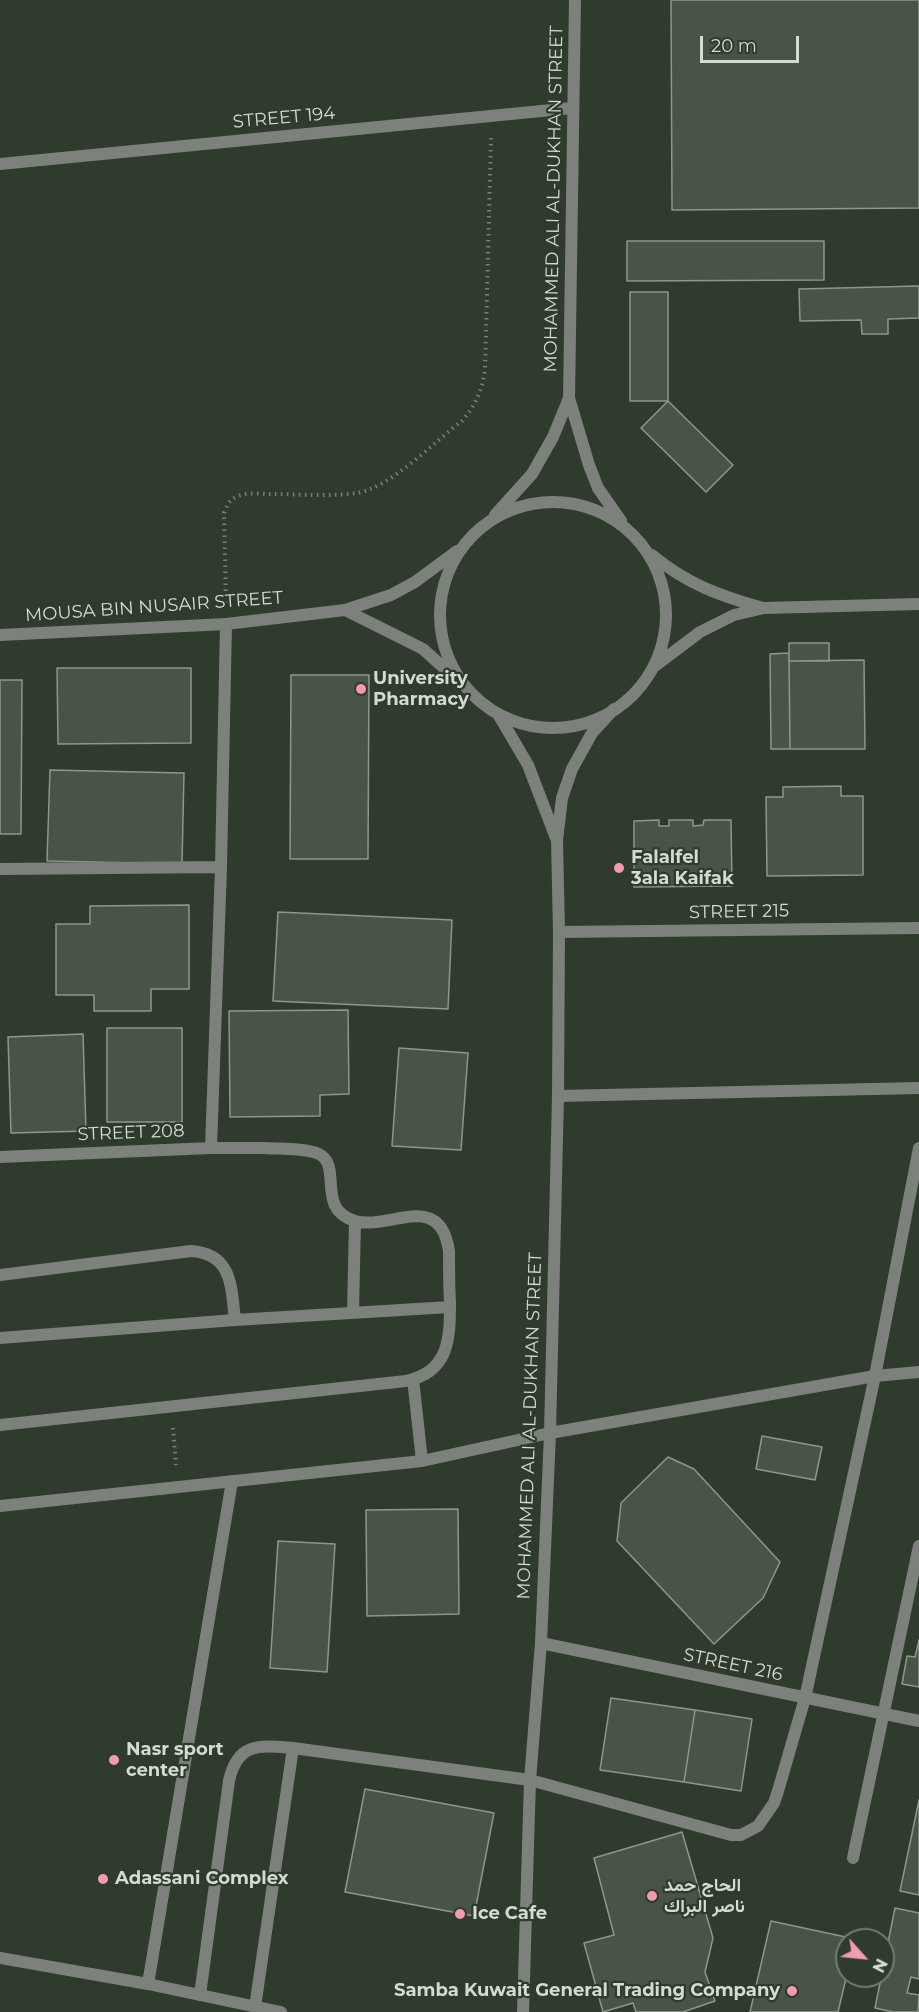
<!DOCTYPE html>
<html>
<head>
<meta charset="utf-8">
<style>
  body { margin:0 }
  #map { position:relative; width:919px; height:2012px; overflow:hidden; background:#2f3b2d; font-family:Montserrat,sans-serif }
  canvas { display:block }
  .north { position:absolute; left:835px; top:1928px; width:60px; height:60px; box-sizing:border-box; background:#2f3b2d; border:2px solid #717b6f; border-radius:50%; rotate:117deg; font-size:16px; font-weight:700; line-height:24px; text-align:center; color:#d3dbd2 }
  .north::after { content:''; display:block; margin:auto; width:21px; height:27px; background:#f29aae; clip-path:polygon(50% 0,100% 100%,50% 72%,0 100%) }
  .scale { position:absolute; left:700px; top:36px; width:99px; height:27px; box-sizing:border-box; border:3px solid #d3dbd2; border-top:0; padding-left:8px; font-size:18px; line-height:21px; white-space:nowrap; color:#d3dbd2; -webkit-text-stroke:4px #2f3b2d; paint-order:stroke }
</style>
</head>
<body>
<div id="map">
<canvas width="919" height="2012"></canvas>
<div class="north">N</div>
<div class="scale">20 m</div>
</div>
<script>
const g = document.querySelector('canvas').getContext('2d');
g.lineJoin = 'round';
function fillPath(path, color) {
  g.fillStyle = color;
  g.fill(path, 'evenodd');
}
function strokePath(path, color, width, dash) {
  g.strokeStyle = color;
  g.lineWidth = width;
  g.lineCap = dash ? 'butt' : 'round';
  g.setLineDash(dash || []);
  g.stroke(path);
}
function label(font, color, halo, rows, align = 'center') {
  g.font = font + ' Montserrat,Vazirmatn,sans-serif';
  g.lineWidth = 4.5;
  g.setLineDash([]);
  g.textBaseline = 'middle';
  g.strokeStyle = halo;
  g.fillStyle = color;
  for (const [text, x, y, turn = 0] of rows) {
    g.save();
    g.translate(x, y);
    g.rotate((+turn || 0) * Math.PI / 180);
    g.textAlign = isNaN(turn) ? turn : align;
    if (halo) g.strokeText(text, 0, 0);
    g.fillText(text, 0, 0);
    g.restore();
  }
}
const building = new Path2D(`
  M671 0H919V208L672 210Z
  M627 241H824V280L627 281Z
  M919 286V318L888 319V334H862L861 320 800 321 799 289Z
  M630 292H668V401H630Z
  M668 401 733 465 706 492 641 428Z
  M789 643H829V661H789Z
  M789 653 790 749H771L770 654Z
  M864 660 865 749H790L789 661Z
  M57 668H191V743L58 744Z
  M291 675H369L368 859H290Z
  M0 680H22L21 834H0Z
  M50 770 184 773 182 864 47 861Z
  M841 786V796H863V875L767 876 766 797H783V787Z
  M659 820V826H669V820H693V826L703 825 704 820H731L732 886 634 887V821Z
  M189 905V989H151V1011H94V995H56V924H90V906Z
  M278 912 452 920 448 1009 273 1001Z
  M348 1010 349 1094 320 1095V1116L230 1117 229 1011Z
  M107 1028H182V1122H107Z
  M83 1034 86 1131 11 1133 8 1037Z
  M399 1048 468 1053 461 1150 392 1146Z
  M762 1436 822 1447 815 1480 756 1469Z
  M668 1457 694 1469 780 1562 763 1598 714 1644 617 1541 621 1503Z
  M458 1509 459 1614 367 1616 366 1510Z
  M278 1541 335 1544 327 1672 270 1668Z
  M919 1640V1687L902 1684 907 1656 915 1657Z
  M611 1698 695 1710 684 1782 600 1770Z
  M695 1710 752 1719 741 1791 684 1782Z
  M365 1789 494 1813 474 1916 345 1892Z
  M919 1800V1895L900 1891Z
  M682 1832 713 1938 705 1972 715 2001 683 2012H636L633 2003 603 2012 584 1943 614 1935 594 1858Z
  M895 1908 919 1913V1979L911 1977 907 1993 919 1995 918 2012H893L875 2008Z
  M771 1921 855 1939 847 1940V1974L838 2012H750Z`);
const path = new Path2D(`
  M226 603 224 513C227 505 230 499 238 496 248 492 260 494 270 494 299 494 329 497 357 493 390 488 435 441 462 421 475 406 482 391 485 370L491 138
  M173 1428 176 1465`);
const service = new Path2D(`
  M558 1096 919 1088
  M0 1275 191 1251C233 1254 231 1287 235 1320
  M353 1313 355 1221
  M0 1338 235 1320 450 1307
  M413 1379 422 1461
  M0 1425 406 1381C449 1372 450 1339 450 1303 449 1286 449 1269 449 1251 440 1189 389 1231 355 1221 315 1209 343 1166 319 1154 307 1148 279 1149 264 1148
  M853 1858 919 1546
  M148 1984 232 1481
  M200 1995 229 1781C237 1742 260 1745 293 1748L530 1780 731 1835H741L758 1826 774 1803 778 1791 805 1698 875 1376
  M255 2007 293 1748`);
const minor = new Path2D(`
  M0 164 572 108
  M0 869 221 867
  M559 932 919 928
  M211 1148 221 867 226 624
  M0 1157 211 1148H264
  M875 1376 919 1148
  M0 1506 422 1461 550 1433 875 1376 919 1372
  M541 1643 919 1721
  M0 1958 148 1984 281 2012`);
const tertiary = new Path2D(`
  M575 0 569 398 589 465 598 488 621 521
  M440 615a113 113 0 1 1 226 0a113 113 0 1 1-226 0Z
  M495 515 532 474 553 437 569 398
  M652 555C687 584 720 596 763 608
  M345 610 423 649 453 676
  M0 635 226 624 345 610 391 595 415 582 457 551
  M655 666 700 632 734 615 764 608 919 604
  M498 714 528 765 556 838
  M523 2012 530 1780 541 1643 550 1433 558 1096 559 932 557 840 562 798 572 769 592 733 614 709`);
const markers = [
  [361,689,6,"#f29aae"],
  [619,868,6,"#f29aae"],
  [114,1760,6,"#f29aae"],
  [103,1879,6,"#f29aae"],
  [652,1896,6,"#f29aae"],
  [460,1914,6,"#f29aae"],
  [792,1991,6,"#f29aae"]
];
const streetNames = [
  ["STREET 194",284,118,-5],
  ["MOHAMMED ALI AL-DUKHAN STREET",554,199,-89],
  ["MOUSA BIN NUSAIR STREET",154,607,-4],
  ["STREET 215",739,912,-1],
  ["STREET 208",131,1133,-2],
  ["MOHAMMED ALI AL-DUKHAN STREET",530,1426,-88],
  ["STREET 216",733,1665,12]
];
const poiNames = [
  ["University",373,679],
  ["Pharmacy",373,700],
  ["Falalfel",631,858],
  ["3ala Kaifak",631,879],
  ["Nasr sport",126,1750],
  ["center",126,1771],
  ["Adassani Complex",115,1879],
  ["الحاج حمد",664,1886],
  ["ناصر البراك",664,1907],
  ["Ice Cafe",472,1914],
  ["Samba Kuwait General Trading Company",780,1991,"right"]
];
fillPath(building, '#485546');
strokePath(building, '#8b9989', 1.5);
strokePath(path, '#778175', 4, [1.5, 4.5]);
strokePath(service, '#7c827b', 12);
strokePath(minor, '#7c827b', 12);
strokePath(tertiary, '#7c827b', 12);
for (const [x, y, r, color] of markers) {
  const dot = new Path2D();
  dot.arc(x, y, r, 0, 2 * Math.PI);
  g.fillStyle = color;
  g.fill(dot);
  strokePath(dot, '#2f3b2d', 2);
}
label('18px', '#d3dbd2', '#2f3b2d', streetNames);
label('bold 18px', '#d3dbd2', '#2f3b2d', poiNames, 'left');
</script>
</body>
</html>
